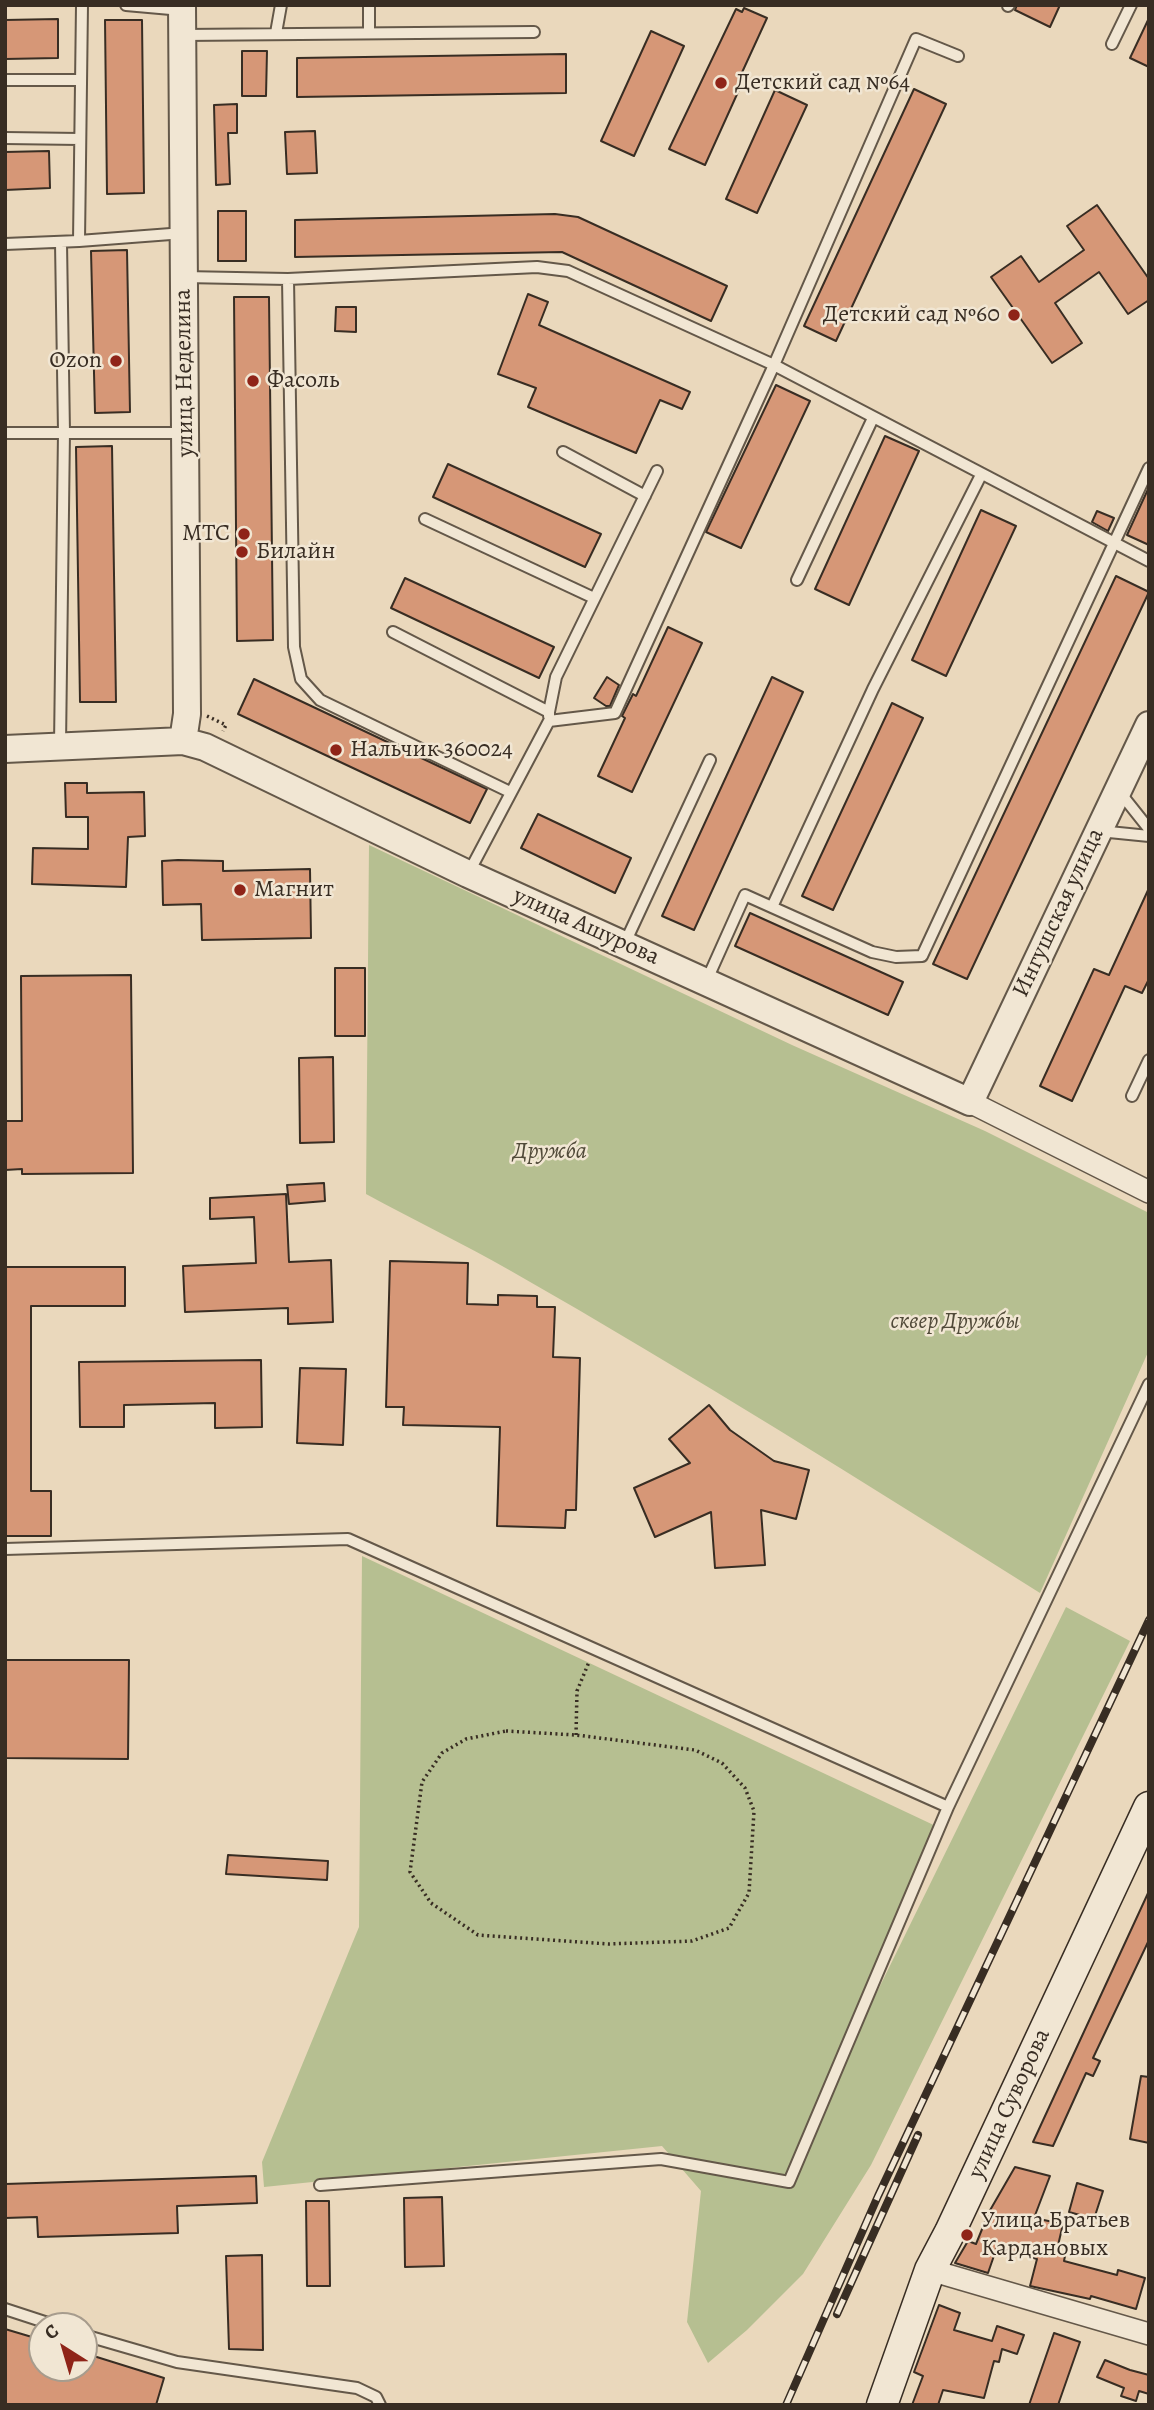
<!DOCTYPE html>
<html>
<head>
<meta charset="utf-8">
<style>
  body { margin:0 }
  #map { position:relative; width:1154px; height:2410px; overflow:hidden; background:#ead8bc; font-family:Alegreya,serif }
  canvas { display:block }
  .frame { position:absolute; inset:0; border:7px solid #382d23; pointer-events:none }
  .north { position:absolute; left:28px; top:2312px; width:70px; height:70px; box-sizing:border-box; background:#f1e6d3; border:2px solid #a79c8d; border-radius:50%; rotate:323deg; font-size:19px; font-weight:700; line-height:28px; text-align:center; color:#382d23 }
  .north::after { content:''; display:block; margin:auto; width:24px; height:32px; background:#8f2418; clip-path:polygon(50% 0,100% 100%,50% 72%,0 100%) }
</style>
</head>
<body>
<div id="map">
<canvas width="1154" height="2410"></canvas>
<div class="frame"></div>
<div class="north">С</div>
</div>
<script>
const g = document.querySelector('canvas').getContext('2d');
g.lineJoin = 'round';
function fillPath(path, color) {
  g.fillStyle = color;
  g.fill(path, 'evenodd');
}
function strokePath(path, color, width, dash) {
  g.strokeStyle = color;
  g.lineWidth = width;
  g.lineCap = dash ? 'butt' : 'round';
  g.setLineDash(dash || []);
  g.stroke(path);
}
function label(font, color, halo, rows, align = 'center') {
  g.font = font + ' Alegreya,serif';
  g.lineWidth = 5;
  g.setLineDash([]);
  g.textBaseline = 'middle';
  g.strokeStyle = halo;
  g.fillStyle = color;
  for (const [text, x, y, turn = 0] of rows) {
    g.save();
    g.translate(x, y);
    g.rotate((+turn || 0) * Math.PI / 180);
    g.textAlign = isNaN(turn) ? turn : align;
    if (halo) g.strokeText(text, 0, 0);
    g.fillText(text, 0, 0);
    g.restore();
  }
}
const green = new Path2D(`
  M369 845 792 1045 985 1131 1149 1213V1350L1040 1593C865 1483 690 1373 511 1271 464 1244 414 1220 366 1194Z
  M362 1556 940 1828 826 2096 1066 1607 1130 1641 871 2165 803 2274 747 2330 708 2363 687 2322 701 2191 662 2146 264 2187 262 2162 359 1927Z`);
const building = new Path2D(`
  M1017 5H1060L1050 27 1015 10Z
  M744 8 767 18 739 79 743 81 705 165 669 149 736 9 742 12Z
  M1149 18V67L1130 58Z
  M58 19V58L5 59V20Z
  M105 20H142L144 193 107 194Z
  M651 31 684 46 634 156 601 141Z
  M242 51H267L266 96H242Z
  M566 54V93L297 97V58Z
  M914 89 946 104 836 341 804 326Z
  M775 90 807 105 757 213 726 199Z
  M237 104V133H228L230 184 216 185 214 105Z
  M315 131 317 173 287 174 285 132Z
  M49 151 50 188 5 190V152Z
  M1097 205 1149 279V300L1128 314 1099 272 1055 303 1082 343 1052 363 991 277 1021 256 1039 282 1084 250 1067 226Z
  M218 211H246V261H218Z
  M555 214 578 217 727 286 711 321 562 252 295 257V220Z
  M127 250 130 412 95 413 91 251Z
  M528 294 548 302 539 325 690 392 682 409 660 400 636 453 528 407 536 388 498 374Z
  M234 297H269L273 640 237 641Z
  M336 307H356V332L335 331Z
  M776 385 810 401 741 548 706 532Z
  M885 436 919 451 849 605 815 589Z
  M112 446 116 702H80L76 447Z
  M448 464 601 534 585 567 433 497Z
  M1149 487V545L1127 535Z
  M981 510 1016 526 946 676 912 660Z
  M1097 511 1114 518 1108 531 1092 522Z
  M1116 576 1149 592 967 979 933 964Z
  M405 578 554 647 539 678 391 608Z
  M668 627 702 643 632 792 598 776 625 718 622 716 633 694 636 696Z
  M607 677 619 685 610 706H606L594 698Z
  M772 677 803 692 694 930 662 916Z
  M254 679 487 789 470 823 238 714Z
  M892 703 923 718 833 910 802 896Z
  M65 783H87V793L144 792 145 836 128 837 126 887 32 884 33 848 88 849V817H66Z
  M538 814 631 858 615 893 521 848Z
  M178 860 223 861V871L310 869 311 938 202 940 201 904 163 905 162 861Z
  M1149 888V979L1142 993 1125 986 1072 1101 1040 1086 1094 969 1109 975Z
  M750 913 903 982 888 1015 735 946Z
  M335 968H365V1036H335Z
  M131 975 133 1173 22 1174V1169L5 1170V1121H22L21 976Z
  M333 1057 334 1142 300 1143 299 1058Z
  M324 1183 325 1201 289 1204 287 1185Z
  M286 1194 289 1262 331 1260 333 1322 288 1324V1308L185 1312 183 1266 256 1263 254 1217 210 1219V1198Z
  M390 1261 468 1263 467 1304 498 1305V1295L537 1296V1307H555L553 1357 580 1358 576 1510H566L565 1528 497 1526 500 1427 403 1425 404 1407H386Z
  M5 1267H125V1306H31V1491H51V1536H5Z
  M261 1360 262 1427 215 1428V1403L124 1405V1427H80L79 1362Z
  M300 1368 346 1369 343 1445 297 1443Z
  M709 1405 730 1430 774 1461 809 1470 796 1519 761 1510 765 1565 715 1568 711 1512 655 1537 634 1488 690 1463 669 1439Z
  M5 1660H129L128 1759 5 1758Z
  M228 1855 328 1861 327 1880 226 1874Z
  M1149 1891V1940L1093 2058 1100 2061 1093 2076 1086 2073 1053 2146 1033 2142Z
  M1141 2076 1149 2077V2143L1130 2139Z
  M1015 2167 1050 2176 1034 2218 1063 2224 1056 2254 1065 2256 1064 2261 1117 2275 1118 2270 1145 2278 1136 2309 1091 2296 1090 2299 1030 2286 1037 2259 997 2247 988 2273 955 2263 968 2241 976 2244 989 2212Z
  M256 2176 257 2203 177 2206 178 2233 38 2237 37 2217 5 2218V2184Z
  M1077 2183 1103 2191 1094 2219 1069 2212Z
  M442 2197 444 2266 405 2267 404 2198Z
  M306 2201H329L330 2286H307Z
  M262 2255 263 2350 229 2349 226 2256Z
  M939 2305 960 2313 954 2330 992 2341 997 2326 1024 2335 1017 2354 1002 2349 999 2362 994 2361 984 2398 943 2390 938 2405H912L923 2376 914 2372Z
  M5 2329 42 2340V2368H84V2353L164 2378 156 2405H5Z
  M1054 2333 1080 2342 1058 2405H1029Z
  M1105 2360 1130 2370 1149 2375V2394L1139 2391 1136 2401 1121 2396 1124 2388 1097 2377Z`);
const path = new Path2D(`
  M207 716 226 725 223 731
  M506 1731 576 1735 695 1750 722 1763 745 1788 754 1811 749 1893 729 1928 692 1941 608 1944 478 1935 431 1903 410 1872 422 1782 442 1753 466 1739Z
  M576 1735 577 1691 589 1662`);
const service = new Path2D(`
  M126 5 182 10
  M369 5V32
  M1008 6 1009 5
  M276 33 281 5
  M183 35 534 32
  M1112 44 1131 5
  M5 80H81
  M5 138 80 139
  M79 241 184 233
  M5 244 79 241 82 5
  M184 277 288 279 537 267 568 271 774 365 916 39 958 56
  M288 279 294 647 301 679 320 700 510 792
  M5 433H184
  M563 452 645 496
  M425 519 594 598
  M797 580 873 418
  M393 632 549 712V716
  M549 712 556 677 657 471
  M60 745 64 432 61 243
  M1118 790 1149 829
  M1099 831 1149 836
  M468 874 549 721 615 713 774 365 1149 561
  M772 907 873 689 981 475
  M624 945 710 760
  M706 982 745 895 872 952 896 957 922 956 1149 468
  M1132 1096 1149 1060
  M5 1549 348 1539 948 1807
  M320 2185 661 2159 789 2182 948 1807 1149 1384
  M5 2309 57 2326
  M84 2335 177 2362 357 2388 376 2397 380 2405`);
const minor = new Path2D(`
  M970 1102 1149 1192
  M930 2270 1149 2334`);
const tertiary = new Path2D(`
  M182 5 187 714 183 741
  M5 749 183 741 205 747 468 874 970 1102 1149 725`);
const secondary = new Path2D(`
  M882 2405 930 2270 950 2232 1149 1807`);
const rail = new Path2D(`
  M837 2314 918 2135
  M786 2405 878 2196 1149 1620`);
const markers = [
  [721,83,7,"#8f2418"],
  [1014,315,7,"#8f2418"],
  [116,361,7,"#8f2418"],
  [253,381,7,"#8f2418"],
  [244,534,7,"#8f2418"],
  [242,552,7,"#8f2418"],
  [336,750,7,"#8f2418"],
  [240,890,7,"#8f2418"],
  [967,2235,7,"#8f2418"]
];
const poiNames = [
  ["Детский сад №64",735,83],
  ["Детский сад №60",1000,315,"right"],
  ["Ozon",102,361,"right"],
  ["Фасоль",267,381],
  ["МТС",230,534,"right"],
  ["Билайн",256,552],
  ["Нальчик 360024",350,750],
  ["Магнит",254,890],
  ["Улица Братьев",981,2221],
  ["Кардановых",981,2249]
];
const streetNames = [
  ["улица Неделина",185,373,-91],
  ["Ингушская улица",1059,913,-65],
  ["улица Ашурова",586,927,24],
  ["улица Суворова",1010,2104,-65]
];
const parkNames = [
  ["Дружба",550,1152],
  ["сквер Дружбы",955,1322]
];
fillPath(green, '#b6bf91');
fillPath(building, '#d69777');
strokePath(building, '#382d23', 2);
strokePath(service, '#645849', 14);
strokePath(minor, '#645849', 24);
strokePath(tertiary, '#645849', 30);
strokePath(secondary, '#382d23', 33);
strokePath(path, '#382d23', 3.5, [2, 3.5]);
strokePath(service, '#f1e6d3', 10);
strokePath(minor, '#f1e6d3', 21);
strokePath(tertiary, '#f1e6d3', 26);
strokePath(secondary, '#f1e6d3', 30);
strokePath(rail, '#382d23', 8);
strokePath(rail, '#f1e6d3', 5, [16]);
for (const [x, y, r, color] of markers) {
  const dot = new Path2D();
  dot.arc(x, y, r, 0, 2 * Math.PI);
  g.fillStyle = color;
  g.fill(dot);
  strokePath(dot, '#f1e6d3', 2.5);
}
label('24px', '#382d23', '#f1e6d3', poiNames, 'left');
label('24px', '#382d23', '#f1e6d3', streetNames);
label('italic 24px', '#514a39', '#f1e6d3', parkNames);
</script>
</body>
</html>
